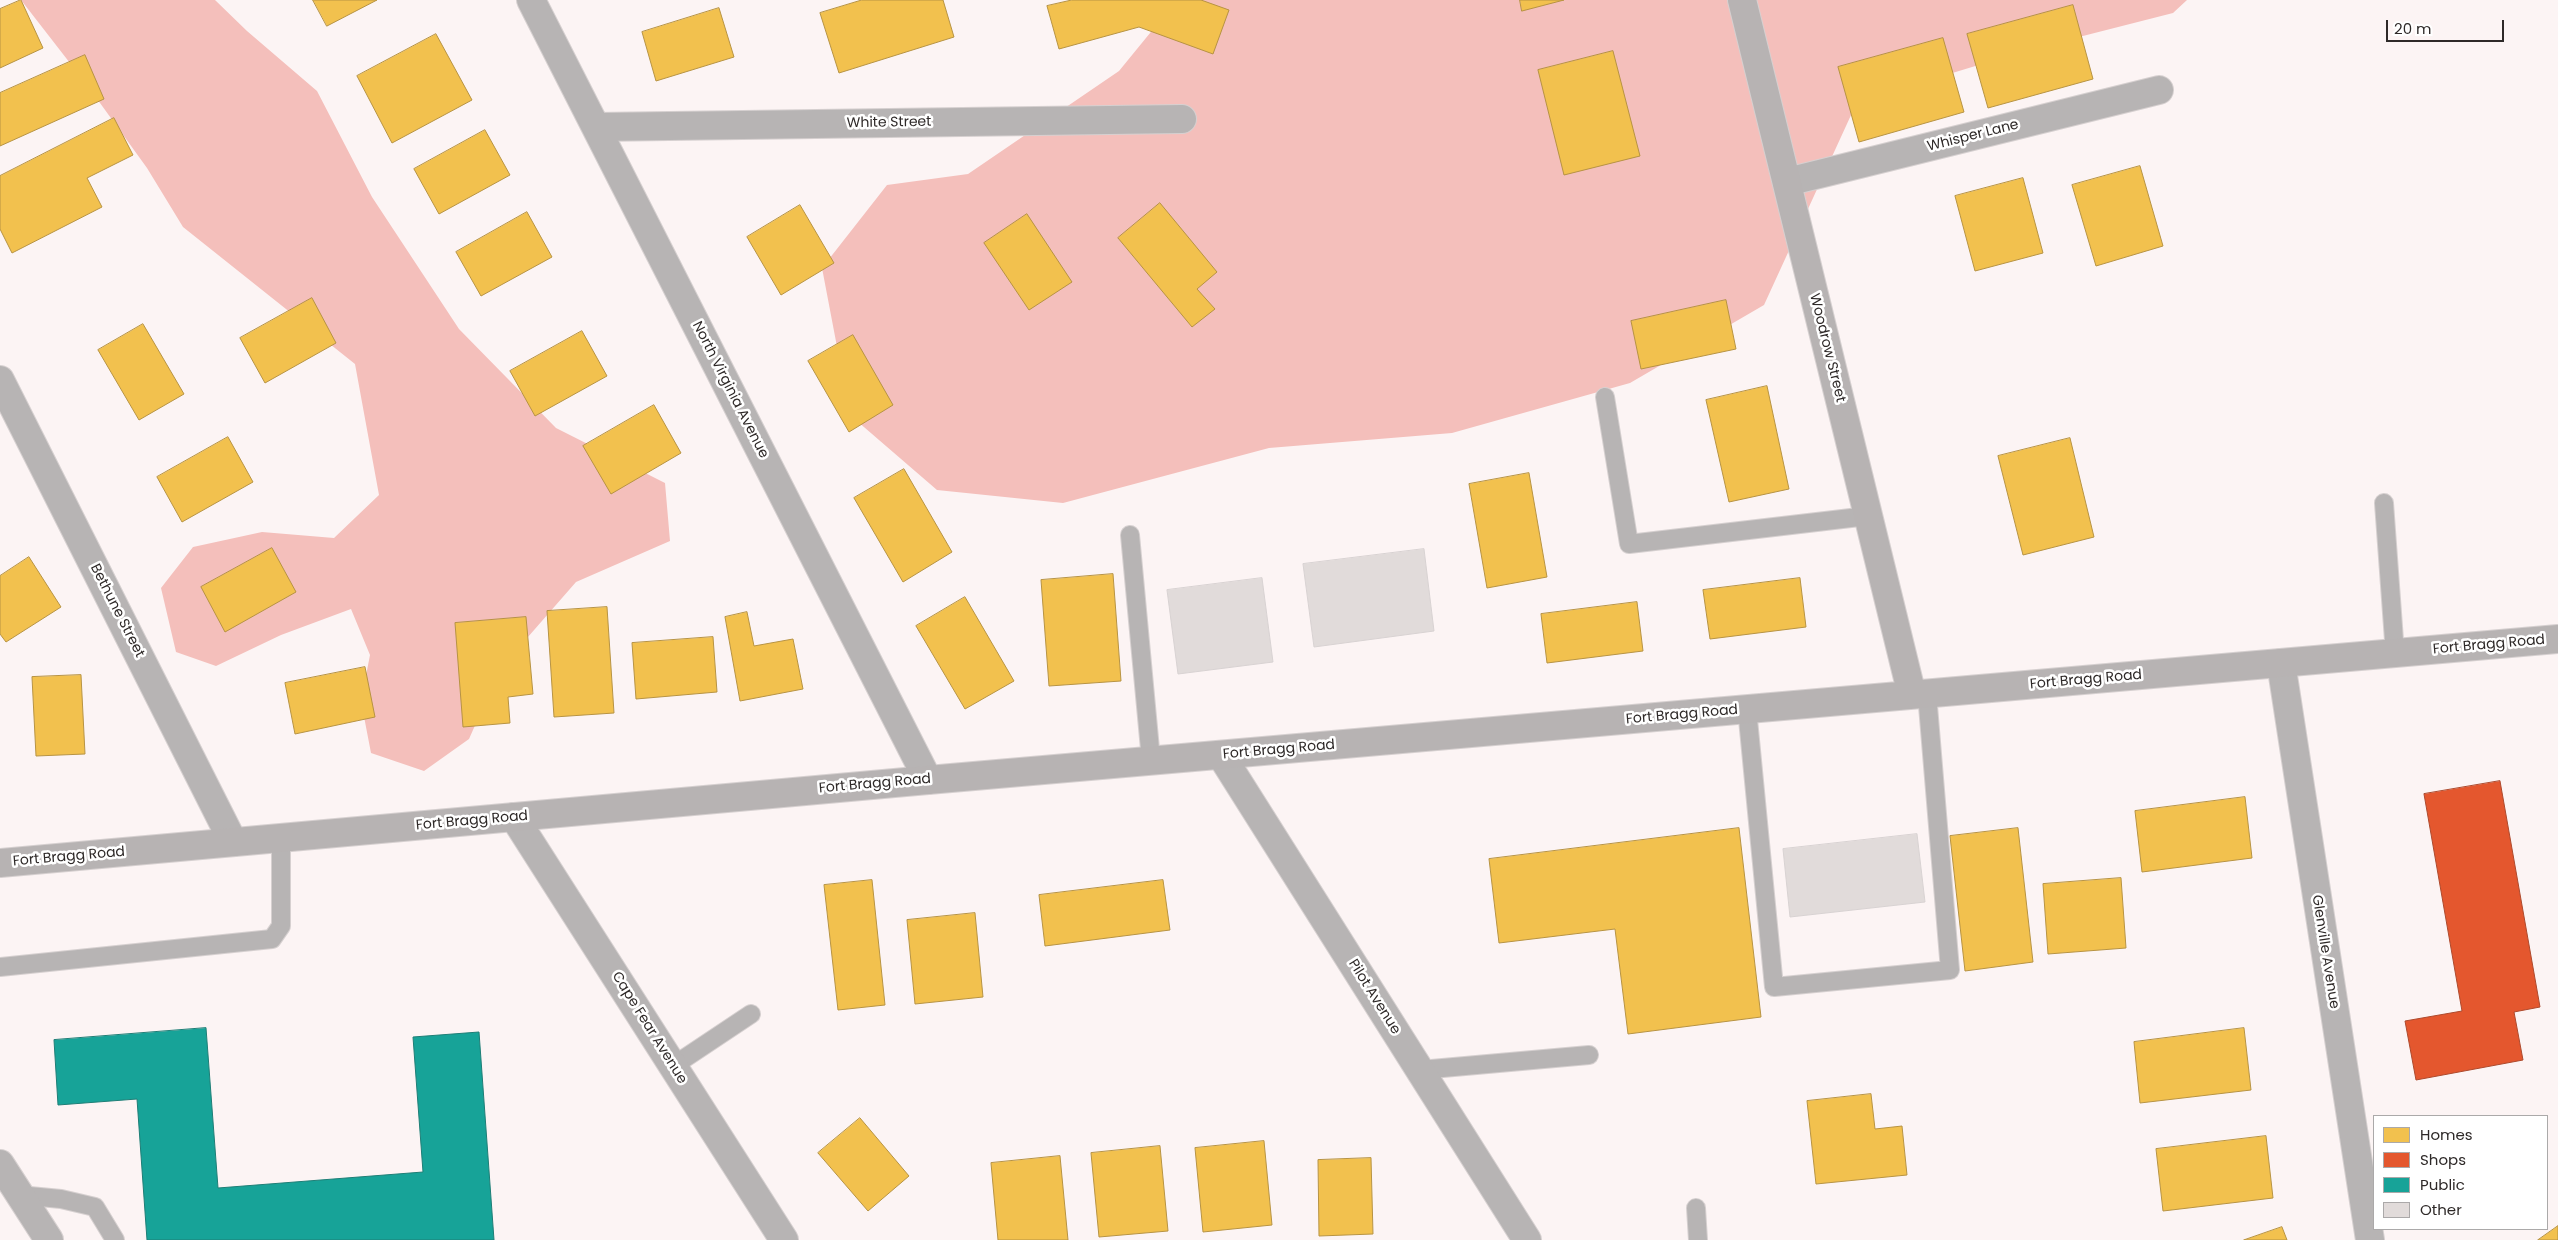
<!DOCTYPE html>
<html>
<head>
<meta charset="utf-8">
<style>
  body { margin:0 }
  #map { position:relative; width:2558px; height:1240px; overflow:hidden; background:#fcf4f4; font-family:Poppins,sans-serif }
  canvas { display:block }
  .legend { position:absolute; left:2373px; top:1115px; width:175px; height:115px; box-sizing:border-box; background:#fff; border:1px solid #aba9a9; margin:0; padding:6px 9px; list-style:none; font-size:15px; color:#2e2928 }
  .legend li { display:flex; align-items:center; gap:10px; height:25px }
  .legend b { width:25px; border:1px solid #aba9a9 }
  .scale { position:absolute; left:2386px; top:20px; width:118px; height:22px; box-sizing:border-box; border:2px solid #2e2928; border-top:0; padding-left:6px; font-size:15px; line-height:18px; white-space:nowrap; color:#2e2928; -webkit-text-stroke:4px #fff; paint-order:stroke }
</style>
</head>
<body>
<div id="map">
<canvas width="2558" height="1240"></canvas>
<ul class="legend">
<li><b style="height:14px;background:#f2c14e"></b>Homes</li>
<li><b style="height:14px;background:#e4572e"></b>Shops</li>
<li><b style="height:14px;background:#17a398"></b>Public</li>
<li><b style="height:14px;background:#e1dbda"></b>Other</li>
</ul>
<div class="scale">20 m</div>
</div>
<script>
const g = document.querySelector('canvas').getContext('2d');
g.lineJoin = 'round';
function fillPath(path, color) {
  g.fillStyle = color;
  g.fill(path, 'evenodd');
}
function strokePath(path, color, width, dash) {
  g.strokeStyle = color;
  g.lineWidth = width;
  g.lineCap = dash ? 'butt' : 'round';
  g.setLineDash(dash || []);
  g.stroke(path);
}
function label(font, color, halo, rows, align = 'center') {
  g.font = font + ' Poppins,sans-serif';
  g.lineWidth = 5;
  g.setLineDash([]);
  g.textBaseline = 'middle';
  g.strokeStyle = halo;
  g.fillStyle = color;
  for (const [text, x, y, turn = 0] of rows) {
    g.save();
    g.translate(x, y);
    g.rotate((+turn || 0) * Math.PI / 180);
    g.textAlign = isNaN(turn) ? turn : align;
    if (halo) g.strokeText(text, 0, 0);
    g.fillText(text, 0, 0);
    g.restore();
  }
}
const forest = new Path2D(`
  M21 0H215L247 31 317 91 372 197 459 329 556 428 665 483 670 541 576 582 500 669 469 739 424 771 371 753 361 701 370 655 351 609 281 635 216 666 176 652 161 588 193 547 262 532 334 538 379 495 355 364 183 227 147 168 87 85Z
  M1177 0H2187L2173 13 2028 50 1857 102 1764 305 1630 383 1452 433 1269 448 1063 503 937 490 850 415 822 268 887 185 968 174 1119 71Z`);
const homes = new Path2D(`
  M21 0 43 48 0 68V9Z
  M313 0H377L327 26Z
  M862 0H943L954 37 839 73 820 13Z
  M1072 0H1201L1229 10 1213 54 1139 27 1059 49 1047 6Z
  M1520 0H1564L1522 11Z
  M2073 5 2093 79 1988 108 1967 34Z
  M719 8 734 57 656 81 642 32Z
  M436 34 472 100 392 143 357 76Z
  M1943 38 1964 112 1859 142 1838 67Z
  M1613 51 1640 156 1564 175 1538 70Z
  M85 55 104 99 0 146V93Z
  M114 118 133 155 87 178 102 207 12 253 0 229V176Z
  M485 130 510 175 439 214 414 169Z
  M2140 166 2163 246 2096 266 2072 185Z
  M2023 178 2043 253 1975 271 1955 196Z
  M1160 203 1217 272 1197 289 1215 309 1192 327 1118 238Z
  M800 205 834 263 781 295 747 237Z
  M527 212 552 257 481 296 456 252Z
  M1027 214 1072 282 1029 310 984 243Z
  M312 298 336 343 265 383 240 338Z
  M1726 300 1736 349 1641 369 1631 321Z
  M143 324 184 394 139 420 98 350Z
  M582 331 607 376 535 416 510 371Z
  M853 335 893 405 849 432 808 361Z
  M1767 386 1789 489 1729 502 1706 400Z
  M654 405 681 453 611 494 583 446Z
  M228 437 253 482 182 522 157 477Z
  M2070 438 2094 537 2023 555 1998 456Z
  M904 469 952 552 903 582 854 498Z
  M1529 473 1547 577 1487 588 1469 484Z
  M272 548 296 592 225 632 201 587Z
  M29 557 61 607 6 642 0 634V576Z
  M1113 574 1121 681 1049 686 1041 580Z
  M1800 578 1806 627 1710 639 1703 590Z
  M965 597 1014 681 965 709 916 626Z
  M1637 602 1643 651 1547 663 1541 614Z
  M607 607 614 713 554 717 547 611Z
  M747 612 754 646 793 639 803 689 740 701 725 617Z
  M526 617 533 694 508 697 510 723 463 727 455 623Z
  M713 637 717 692 636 699 632 643Z
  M365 667 375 717 295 734 285 683Z
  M81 675 85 754 36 756 32 677Z
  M2245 797 2252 858 2142 872 2135 811Z
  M1739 828 1761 1017 1628 1034 1615 929 1499 943 1489 859Z
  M2018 828 2033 962 1965 971 1950 836Z
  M2121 878 2126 948 2048 954 2043 884Z
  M872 880 885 1005 838 1010 824 885Z
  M1163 880 1170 930 1045 946 1039 895Z
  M975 913 983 997 915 1004 907 920Z
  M2244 1028 2251 1090 2140 1103 2134 1042Z
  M1871 1094 1875 1129 1902 1126 1907 1175 1816 1184 1807 1101Z
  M860 1118 909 1176 868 1211 818 1153Z
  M2266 1136 2273 1198 2163 1211 2156 1149Z
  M1264 1141 1272 1225 1203 1232 1195 1148Z
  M1160 1146 1168 1231 1099 1237 1091 1153Z
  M1060 1156 1068 1240H998L991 1163Z
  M1371 1158 1373 1234 1319 1236 1318 1160Z
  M2558 1226V1240H2538Z
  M2282 1227 2287 1240H2244Z`);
const shops = new Path2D(`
  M2500 781 2540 1007 2514 1012 2523 1060 2416 1080 2405 1021 2462 1011 2424 794Z`);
const public = new Path2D(`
  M206 1028 218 1188 423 1172 413 1037 479 1032 494 1240H147L137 1099 58 1105 54 1040Z`);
const building = new Path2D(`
  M1424 549 1434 631 1314 647 1303 564Z
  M1262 578 1273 662 1178 674 1167 590Z
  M1917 834 1925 902 1790 917 1783 849Z`);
const lane = new Path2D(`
  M1605 397 1629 544 1868 516
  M2384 503 2395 654
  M1130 535 1151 760
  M1747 709 1774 987 1950 970 1927 694
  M0 967 272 939 281 926V838
  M673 1066 751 1014
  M1420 1070 1589 1055
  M19 1195 61 1199 95 1207 115 1240
  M1696 1208 1698 1240`);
const street = new Path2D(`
  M531 0 928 780
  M596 127 1182 119
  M1787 182 2159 90
  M0 380 233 842
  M2281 663 2370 1240
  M1221 755 1527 1240
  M514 817 784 1240
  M0 1164 49 1240`);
const secondary = new Path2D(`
  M1742 0 1912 695
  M0 863 928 780 2558 639`);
const streetNames = [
  ["White Street",889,123,-1],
  ["Whisper Lane",1973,136,-14],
  ["Woodrow Street",1827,348,76],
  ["North Virginia Avenue",730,390,63],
  ["Bethune Street",117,611,63],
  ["Fort Bragg Road",2489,645,-5],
  ["Fort Bragg Road",2086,680,-5],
  ["Fort Bragg Road",1682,715,-5],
  ["Fort Bragg Road",1279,750,-5],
  ["Fort Bragg Road",875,784,-5],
  ["Fort Bragg Road",472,821,-5],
  ["Fort Bragg Road",69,857,-5],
  ["Glenville Avenue",2325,952,81],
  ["Pilot Avenue",1374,997,58],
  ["Cape Fear Avenue",649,1028,58]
];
fillPath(forest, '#f4bfbb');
fillPath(homes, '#f2c14e');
strokePath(homes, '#b79343', 1);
fillPath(shops, '#e4572e');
strokePath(shops, '#ad492c', 1);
fillPath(public, '#17a398');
strokePath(public, '#1e7e76', 1);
fillPath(building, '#e1dbda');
strokePath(building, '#d8d2d2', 1);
strokePath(lane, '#d6d0d0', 20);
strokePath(street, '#d6d0d0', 30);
strokePath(secondary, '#d6d0d0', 30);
strokePath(lane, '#b7b4b4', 18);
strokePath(street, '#b7b4b4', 28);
strokePath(secondary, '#b7b3b3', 28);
label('14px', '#2e2928', '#fff', streetNames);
</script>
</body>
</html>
